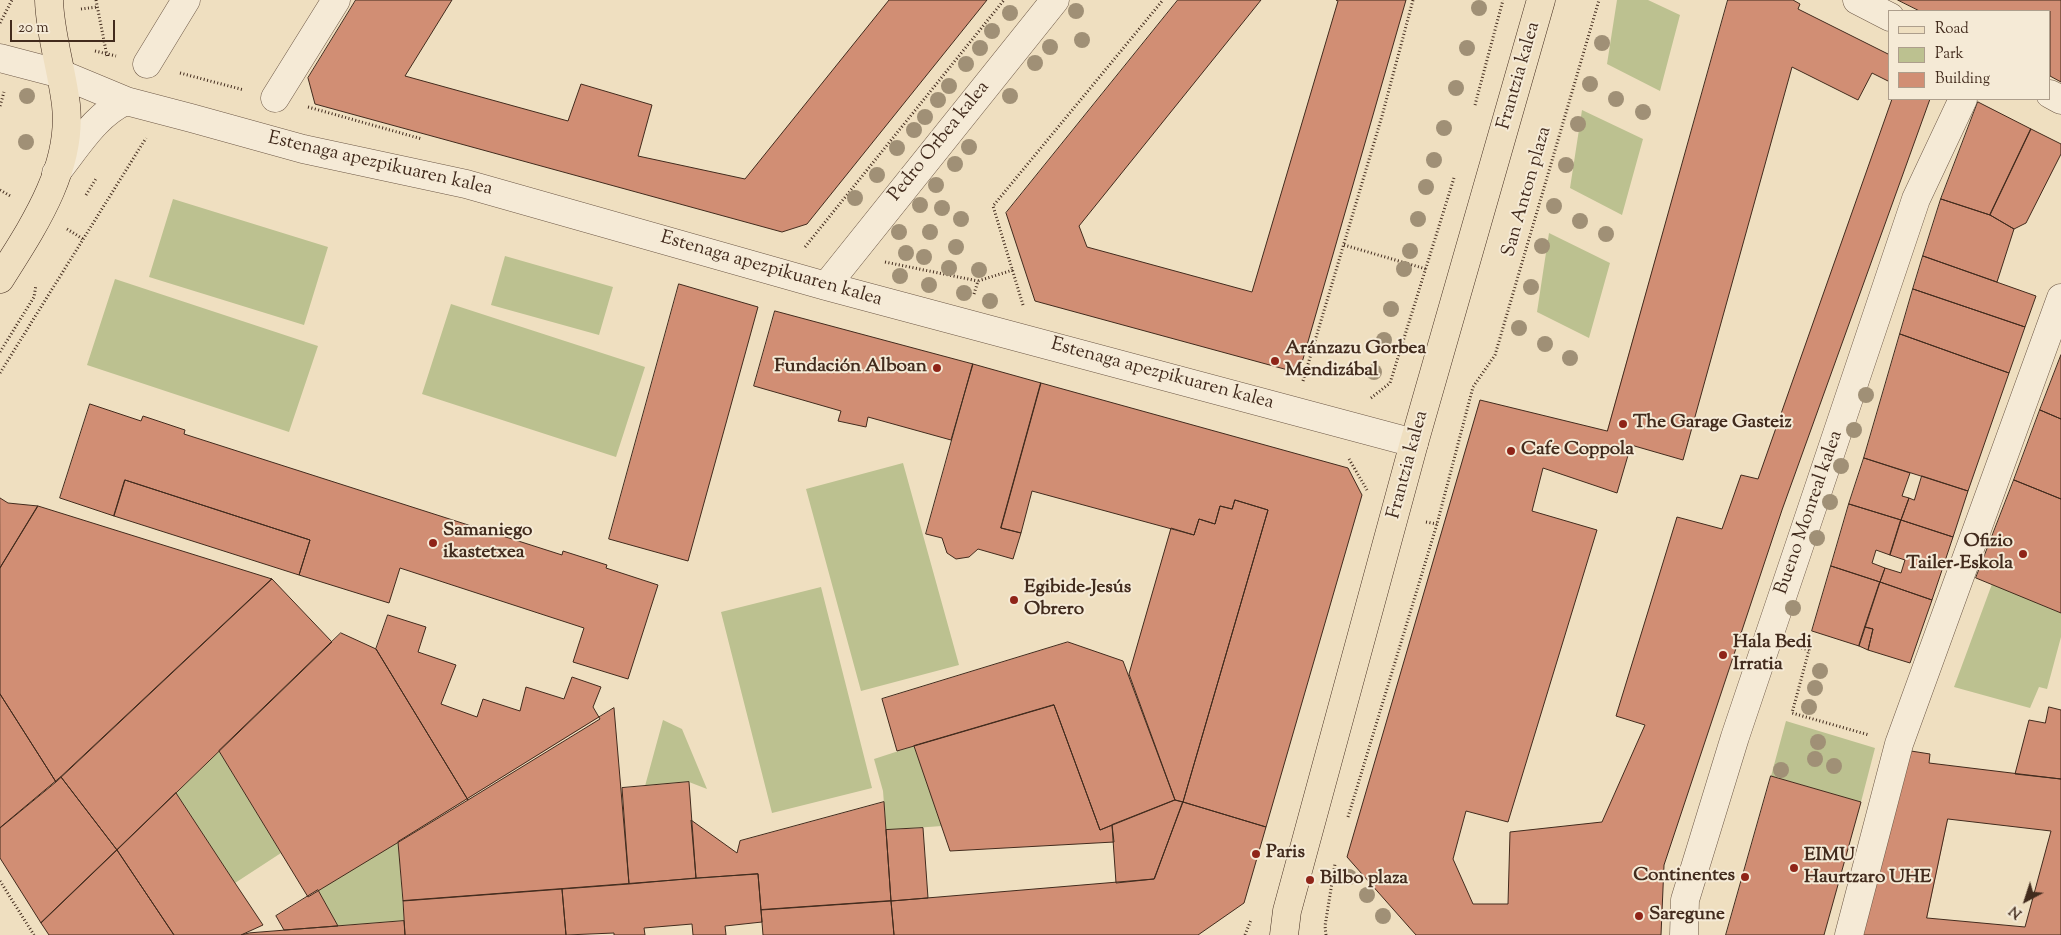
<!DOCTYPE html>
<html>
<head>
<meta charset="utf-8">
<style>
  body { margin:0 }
  #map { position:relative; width:2061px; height:935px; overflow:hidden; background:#efdfc0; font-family:"Sorts Mill Goudy",serif }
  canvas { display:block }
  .legend { position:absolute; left:1888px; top:10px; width:162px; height:90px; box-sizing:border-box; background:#f5ead6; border:1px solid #ad9e8c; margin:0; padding:6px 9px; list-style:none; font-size:15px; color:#422b1d }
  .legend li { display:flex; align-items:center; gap:10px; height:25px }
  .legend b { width:25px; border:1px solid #ad9e8c }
  .north { position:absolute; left:2001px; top:875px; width:50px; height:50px; -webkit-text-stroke:4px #f5ead6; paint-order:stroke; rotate:220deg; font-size:14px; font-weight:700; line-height:20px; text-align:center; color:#422b1d }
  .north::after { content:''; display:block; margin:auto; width:18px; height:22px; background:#422b1d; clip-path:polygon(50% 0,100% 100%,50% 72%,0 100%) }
  .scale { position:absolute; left:10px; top:20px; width:105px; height:22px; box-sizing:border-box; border:2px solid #422b1d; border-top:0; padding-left:6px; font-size:15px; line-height:18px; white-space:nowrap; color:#422b1d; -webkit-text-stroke:4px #f5ead6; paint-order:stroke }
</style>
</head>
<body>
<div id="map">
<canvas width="2061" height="935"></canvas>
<ul class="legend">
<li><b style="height:6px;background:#efdfc0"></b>Road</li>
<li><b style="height:14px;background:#bcc190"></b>Park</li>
<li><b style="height:14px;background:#d18e74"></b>Building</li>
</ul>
<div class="north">N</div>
<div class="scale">20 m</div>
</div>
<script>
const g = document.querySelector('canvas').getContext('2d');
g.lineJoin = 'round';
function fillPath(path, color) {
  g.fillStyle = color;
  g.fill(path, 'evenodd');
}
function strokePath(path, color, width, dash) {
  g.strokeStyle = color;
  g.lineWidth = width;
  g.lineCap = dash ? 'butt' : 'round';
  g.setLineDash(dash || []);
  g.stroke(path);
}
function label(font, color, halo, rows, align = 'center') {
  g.font = font + ' "Sorts Mill Goudy",serif';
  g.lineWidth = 4;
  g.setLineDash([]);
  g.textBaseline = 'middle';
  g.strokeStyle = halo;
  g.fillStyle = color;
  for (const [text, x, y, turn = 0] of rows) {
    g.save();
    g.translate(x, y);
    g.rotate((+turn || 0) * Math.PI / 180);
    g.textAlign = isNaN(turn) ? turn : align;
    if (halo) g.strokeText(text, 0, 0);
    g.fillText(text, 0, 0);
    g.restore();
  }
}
const green = new Path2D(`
  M1617 0H1648L1680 15 1660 91 1607 64Z
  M1582 110 1643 139 1622 215 1570 188Z
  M173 199 328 247 304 325 149 277Z
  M1549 233 1610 263 1589 338 1537 312Z
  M505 256 613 287 599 335 491 305Z
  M115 279 318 346 289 432 87 365Z
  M451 304 645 367 616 457 422 394Z
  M903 463 959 665 861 691 806 489Z
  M1992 584 2061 613V637L2047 689 2039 687 2030 708 1954 687Z
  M821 587 872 788 772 813 721 612Z
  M663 720 682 729 707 789 689 782 645 786Z
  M1786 721 1875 748 1861 802 1771 776Z
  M914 746 942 826 886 830 883 791 874 759Z
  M219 751 281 853 235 883 176 793Z
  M398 842 404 921 338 926 318 890Z`);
const building = new Path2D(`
  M356 0H452L405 76 568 121 581 84 652 105 638 156 745 179 889 0H987L807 224 782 232 315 104 308 78Z
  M1178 0H1261L1079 226 1087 247 1252 292 1338 1 1336 0H1406L1299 373 1035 301 1006 213Z
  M1728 0H1793L1800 4 1798 9 1890 55V82L1872 73 1858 100 1792 67 1683 460 1631 445 1617 493 1543 468 1532 511 1597 530 1508 822 1466 811 1453 859 1473 904H1508L1510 832 1602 822 1645 725 1616 716 1677 517 1722 529 1741 475 1758 479 1892 99H1930L1782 510 1664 865 1661 935H1416L1347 857 1480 400 1607 431Z
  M1898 0H2061V82L2050 76V11H1920Z
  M1978 102 2031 129 1990 215 1941 199Z
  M2031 129 2061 144V154L2026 223 2014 229 1990 215Z
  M1941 199 1990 215 2014 229 1997 282 1923 256Z
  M1923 256 2036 296 2025 327 1913 289Z
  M679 284 758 307 688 561 609 539Z
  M1913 289 2025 327 2009 373 1900 334Z
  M775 311 973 364 951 440 868 417 866 427 838 421 841 411 754 386Z
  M1900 334 2009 373 1968 491 1864 458Z
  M2061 355V419L2040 410Z
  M973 364 1041 383 1001 528 1021 533 1013 559 978 549 969 557 956 559 947 553 942 538 926 534Z
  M1041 383 1348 468 1362 495 1266 827 1183 802 1268 510 1235 500 1232 509 1220 506 1215 524 1199 519 1194 535 1032 491 1021 533 1001 528Z
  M90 404 141 421 143 416 185 430 184 434 562 555 563 551 607 565 606 568 658 585 628 679 573 662 584 628 400 568 389 603 299 575 310 540 125 480 114 516 60 498Z
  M2040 410 2061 419V499L2014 480Z
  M1864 458 1910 473 1902 496 1909 498 1901 520 1849 504Z
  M1922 476 1968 491 1953 537 1901 520 1909 498 1914 500Z
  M125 480 310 540 299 575 114 516Z
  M2014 480 2061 499V613L1976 578Z
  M0 498 8 503 38 506 0 568Z
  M1235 500 1268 510 1183 802 1175 800 1129 674 1171 528 1194 535 1199 519 1215 524 1220 506 1232 509Z
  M1849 504 1901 520 1890 555 1876 550 1872 563 1885 568 1880 582 1831 566Z
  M38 506 272 579 56 782 0 694V568Z
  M1901 520 1953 537 1932 600 1880 582 1885 568 1901 573 1905 560 1890 555Z
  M1831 566 1880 582 1859 646 1812 631Z
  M272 579 332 642 117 850 61 777Z
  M1880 582 1932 600 1910 663 1868 650 1873 629 1865 627Z
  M388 615 426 627 418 652 456 665 441 704 477 717 483 699 520 711 526 687 564 699 572 677 601 687 593 707 600 719 468 800 376 649Z
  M1865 627 1873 629 1868 650 1859 646Z
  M341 633 376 649 468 800 308 897 219 751Z
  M1068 642 1123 661 1175 800 1100 830 1054 705 897 751 882 699Z
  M0 694 56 782 0 828Z
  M1054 705 1100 830 1112 825 1114 842 950 851 914 746Z
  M2049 707 2061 710V779L2015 774 2029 720 2045 723Z
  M614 708 629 884 403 901 398 842Z
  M1911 751 1930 754 1929 763 2061 779V935H1863ZM1948 819 2051 831 2025 927 1927 918Z
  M1771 776 1861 802 1824 935H1726Z
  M61 777 117 850 41 923 0 858V828Z
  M689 782 696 878 629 884 622 788Z
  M176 793 235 883 263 925 241 935H174L117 850Z
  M1175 800 1183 802 1154 879 1116 883 1112 825Z
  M884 802 891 901 761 910 758 874 696 878 691 820 737 853 740 841Z
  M1183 802 1266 827 1244 903 1198 935H894L891 901 1154 879Z
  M923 828 928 898 891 901 886 830Z
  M117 850 174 935H49L41 923Z
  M758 874 762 922 725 926 726 935H693L692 924 644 928 645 935H614V933L566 935 562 889Z
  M562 889 566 935H405L403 901Z
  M318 890 338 926 284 930 276 916Z
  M891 901 894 935H763L761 910Z
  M404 921 405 935H241L249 933Z`);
const path = new Path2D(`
  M96 0 107 56
  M81 9 97 7
  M0 23 12 0
  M95 51 116 56
  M180 73 244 90
  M1475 105 1503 0
  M0 106 4 92
  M308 107 422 139
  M0 190 12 197
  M86 195 97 177
  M67 229 83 239
  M1344 245 1426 269
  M805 247 1004 0
  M885 262 978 281
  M974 294 978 281 1013 270
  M1023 305 993 206 1163 0
  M0 352 34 297 36 285
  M0 373 146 138
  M1303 381 1382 116 1413 0
  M1371 398 1390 383 1454 178
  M1349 459 1367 490
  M1426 522 1437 524
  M1798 647 1809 650 1792 713 1869 735
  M1348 817 1437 524 1473 387 1495 355 1599 0
  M0 881 34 935
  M1245 935 1251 920
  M1326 935 1325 926 1335 864`);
const minor = new Path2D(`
  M1857 0 1890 17
  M0 58 61 74 126 101 191 118 303 149 466 184 826 286 1414 443
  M147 64 186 0
  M2050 94 2061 100
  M275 98 336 0
  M56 173C77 147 96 114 126 101
  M826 286 1055 0
  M1684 935 1685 900 1735 737 1916 199 1963 99
  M1849 935 1899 744 2061 298`);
const major = new Path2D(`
  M0 279C32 228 73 169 66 105 62 70 50 35 49 0
  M1284 935 1287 911 1414 443 1541 0`);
const trees = [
  [1479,8],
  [1076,11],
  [1010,13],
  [992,31],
  [1082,40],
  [1602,43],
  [1050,47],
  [980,48],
  [1467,48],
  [1035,63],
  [966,64],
  [1590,84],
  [949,86],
  [1456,88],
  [27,96],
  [1010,96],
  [1616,99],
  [938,100],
  [1643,112],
  [925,117],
  [1578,124],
  [1444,128],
  [914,130],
  [26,142],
  [969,147],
  [897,148],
  [1434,160],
  [955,164],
  [1566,165],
  [877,175],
  [936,185],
  [1426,187],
  [855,198],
  [920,205],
  [1554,206],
  [942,208],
  [961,219],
  [1418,219],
  [1580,221],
  [899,232],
  [930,232],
  [1606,234],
  [1542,246],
  [956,247],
  [1410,251],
  [906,253],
  [924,257],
  [949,268],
  [1404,269],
  [979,270],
  [900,276],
  [929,285],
  [1531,287],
  [964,293],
  [990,301],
  [1391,309],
  [1519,328],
  [1384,340],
  [1545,344],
  [1570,358],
  [1374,372],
  [1866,395],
  [1854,430],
  [1841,466],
  [1830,502],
  [1817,538],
  [1793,608],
  [1820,671],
  [1815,688],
  [1809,707],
  [1818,742],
  [1815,759],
  [1834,766],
  [1781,770],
  [1349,877],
  [1367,895],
  [1383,916]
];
const markers = [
  [1275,361,5,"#8f2418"],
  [937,368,5,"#8f2418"],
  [1623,424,5,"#8f2418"],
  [1511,451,5,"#8f2418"],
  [433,543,5,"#8f2418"],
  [2023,554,5,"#8f2418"],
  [1014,600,5,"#8f2418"],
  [1723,655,5,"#8f2418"],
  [1256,854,5,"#8f2418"],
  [1794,868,5,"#8f2418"],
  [1745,877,5,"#8f2418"],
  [1310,880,5,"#8f2418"],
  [1639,916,5,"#8f2418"]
];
const streetNames = [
  ["Frantzia kalea",1520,76,-74],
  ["Pedro Orbea kalea",940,142,-51],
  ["Estenaga apezpikuaren kalea",380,165,13],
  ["San Anton plaza",1528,192,-74],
  ["Estenaga apezpikuaren kalea",771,270,16],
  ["Estenaga apezpikuaren kalea",1162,375,15],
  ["Frantzia kalea",1409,465,-75],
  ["Bueno Monreal kalea",1810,513,-71]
];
const poiNames = [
  ["Aránzazu Gorbea",1285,350],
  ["Mendizábal",1285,372],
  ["Fundación Alboan",927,368,"right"],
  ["The Garage Gasteiz",1633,424],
  ["Cafe Coppola",1521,451],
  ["Samaniego",443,532],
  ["ikastetxea",443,554],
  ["Ofizio",2013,543,"right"],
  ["Tailer-Eskola",2013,565,"right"],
  ["Egibide-Jesús",1024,589],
  ["Obrero",1024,611],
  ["Hala Bedi",1733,644],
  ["Irratia",1733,666],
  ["Paris",1266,854],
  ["EIMU",1804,857],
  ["Haurtzaro UHE",1804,879],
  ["Continentes",1735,877,"right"],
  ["Bilbo plaza",1320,880],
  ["Saregune",1649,916]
];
fillPath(green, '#bcc190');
fillPath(building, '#d18e74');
strokePath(building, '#422b1d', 1);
strokePath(minor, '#6d5846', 29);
strokePath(major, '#422b1d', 29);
strokePath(path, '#422b1d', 3, [1, 2.5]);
strokePath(minor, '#f5ead6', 28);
strokePath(major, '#efdfc0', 28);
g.fillStyle = '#a09076';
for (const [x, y] of trees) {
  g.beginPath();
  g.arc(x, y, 8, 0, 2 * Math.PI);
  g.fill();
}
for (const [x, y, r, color] of markers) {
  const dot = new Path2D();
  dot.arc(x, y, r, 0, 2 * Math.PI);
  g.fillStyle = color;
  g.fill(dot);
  strokePath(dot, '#f5ead6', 2);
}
label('19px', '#422b1d', '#f5ead6', streetNames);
label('bold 19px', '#422b1d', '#f5ead6', poiNames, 'left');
</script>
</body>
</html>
